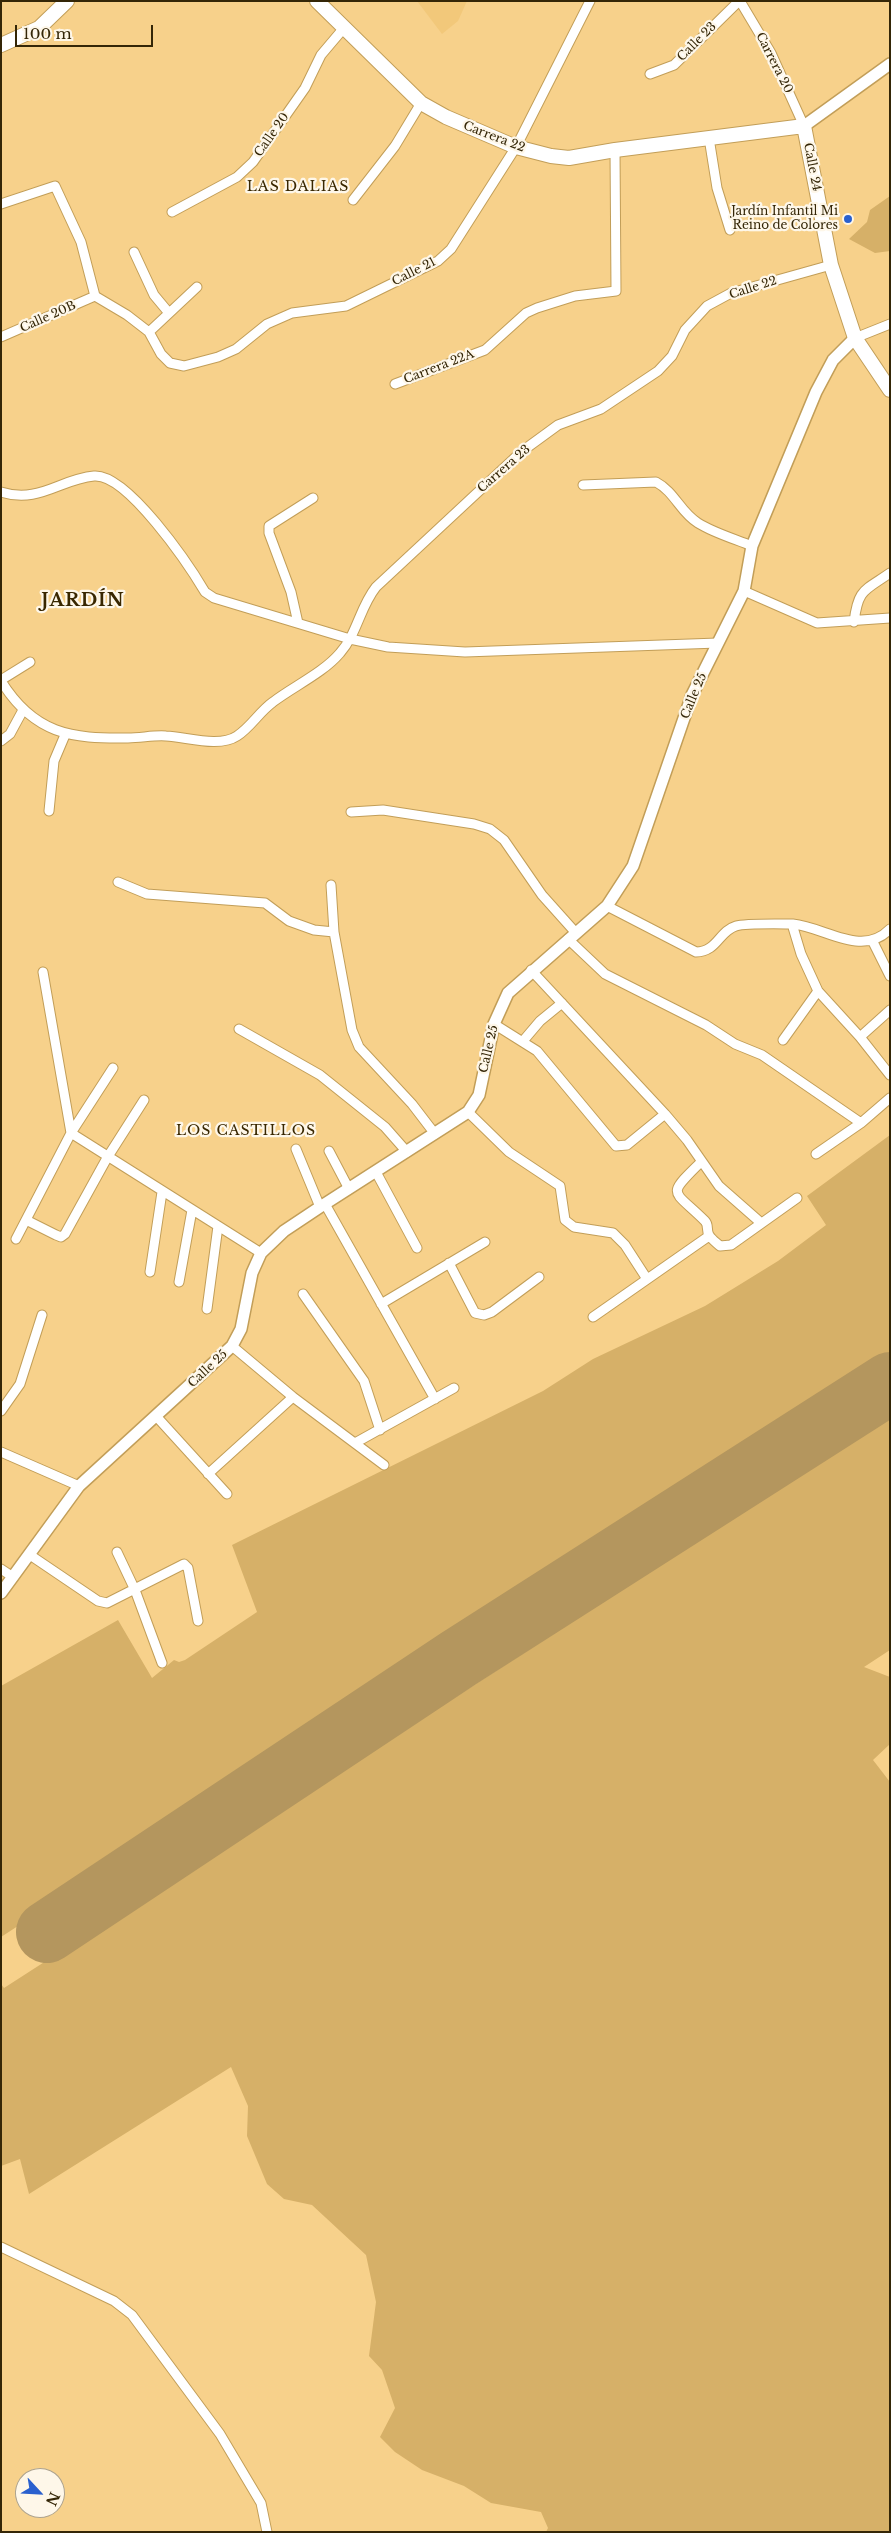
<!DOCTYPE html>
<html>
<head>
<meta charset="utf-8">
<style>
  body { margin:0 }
  #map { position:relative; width:891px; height:2533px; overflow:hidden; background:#f7d18b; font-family:"Libre Baskerville",serif }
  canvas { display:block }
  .frame { position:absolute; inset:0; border:2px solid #342607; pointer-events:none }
  .north { position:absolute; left:15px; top:2468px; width:50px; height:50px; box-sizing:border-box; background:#fef7e9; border:1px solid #ada38f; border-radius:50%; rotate:115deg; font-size:14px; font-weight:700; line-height:20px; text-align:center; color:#342607 }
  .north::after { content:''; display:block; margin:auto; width:18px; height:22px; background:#2a60ce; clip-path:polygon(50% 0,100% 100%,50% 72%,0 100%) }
  .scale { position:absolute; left:15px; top:25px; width:138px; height:22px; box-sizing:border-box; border:2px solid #342607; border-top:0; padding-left:6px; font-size:15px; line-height:18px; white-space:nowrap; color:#342607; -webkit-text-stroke:4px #fef7e9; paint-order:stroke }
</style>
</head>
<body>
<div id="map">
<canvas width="891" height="2533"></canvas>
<div class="frame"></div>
<div class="north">N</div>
<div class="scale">100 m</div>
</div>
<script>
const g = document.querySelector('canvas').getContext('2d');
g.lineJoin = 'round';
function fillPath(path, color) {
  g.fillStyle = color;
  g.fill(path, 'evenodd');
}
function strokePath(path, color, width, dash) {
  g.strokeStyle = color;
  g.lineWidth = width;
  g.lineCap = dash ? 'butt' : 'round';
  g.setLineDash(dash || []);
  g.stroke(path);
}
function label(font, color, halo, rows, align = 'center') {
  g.font = font + ' "Libre Baskerville",serif';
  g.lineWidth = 4.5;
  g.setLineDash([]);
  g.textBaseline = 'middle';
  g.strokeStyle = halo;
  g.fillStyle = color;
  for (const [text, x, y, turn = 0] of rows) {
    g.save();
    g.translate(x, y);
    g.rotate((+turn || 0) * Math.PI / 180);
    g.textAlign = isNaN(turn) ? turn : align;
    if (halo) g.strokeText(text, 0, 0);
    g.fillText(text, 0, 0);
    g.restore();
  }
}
const built = new Path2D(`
  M417 1H467L458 21 442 34Z`);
const green = new Path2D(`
  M890 196V251L875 253 849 239 867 222 870 210Z
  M890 1135V1360L1 1937V1686L118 1620 152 1678 174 1660 179 1662 185 1660 257 1612 232 1545 543 1391 593 1359 705 1306 778 1261 826 1225 807 1196Z
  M890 1417V1650L864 1667 890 1677V1744L873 1760 890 1782V2532H546L548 2528 541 2512 491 2503 464 2486 422 2470 395 2452 380 2437 395 2408 382 2370 369 2356 376 2302 366 2255 312 2205 284 2199 267 2184 247 2136 248 2106 231 2067 29 2194 20 2159 1 2166V1984L4 1988Z`);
const runway = new Path2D(`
  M47 1932 458 1659 890 1383`);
const minor = new Path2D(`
  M740 1 771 53 804 126
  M650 74 674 65 739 1
  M709 138 717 188 730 230
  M353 200 395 146 421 103
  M1 204 55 186 81 242 95 296
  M172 212 237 177 253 162 305 88 321 55 343 29
  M134 252 154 295 169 313
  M95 296 127 315 149 332 161 354 170 363 184 366 218 357 236 349 267 324 292 313 346 306 438 261 451 249 516 147 590 1
  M149 332 197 287
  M1 337 95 296
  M855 338 890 324
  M395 384 485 350 526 313 537 308 575 296 616 291 615 150
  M583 485 656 482C675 492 680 512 698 523 714 533 735 539 752 546
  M1 492C39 504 60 479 94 476 127 473 189 565 205 592L214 598 350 639 388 647 465 652 718 643
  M744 591 817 623 890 618
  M854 622C858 589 864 591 890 573
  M298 623 291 592 269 533V526L313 498
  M1 680 30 662
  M1 681C34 734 71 739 128 738 141 738 154 735 166 736 187 737 219 748 237 736 251 727 259 712 273 702 294 686 323 673 340 653 357 634 360 607 376 587L521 452 558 425 601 409 658 371 672 356 685 330 707 306 731 293 831 265
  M1 741 10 734 23 710
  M49 811 54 761 65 735
  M351 812 383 810 474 824 490 829 504 840 542 895 576 933
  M118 882 147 894 265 903 289 921 314 930 334 932
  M331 885 334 932 352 1030 359 1047 412 1104 435 1134
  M607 906 696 952C717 952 719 931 736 926 746 923 782 924 793 924 825 927 862 958 890 929
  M792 924 801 954 818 991 860 1037 890 1075
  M568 939 605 974 706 1025 735 1044 762 1055 861 1123
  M872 940 890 976
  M531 970 665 1114 687 1140 719 1186 760 1222
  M43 972 71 1133 261 1253
  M494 1024 537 1051 616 1146 627 1145 665 1114
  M239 1029 320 1075 385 1127 407 1152
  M860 1037 890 1010
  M783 1040 818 991
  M523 1041 540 1021 562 1003
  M468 1112 509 1152 560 1186 565 1220 574 1227 613 1233 625 1245 647 1279
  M296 1149 320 1207
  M329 1151 349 1189
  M816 1154 861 1123 890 1098
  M701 1162C665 1197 673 1189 705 1221 709 1225 706 1230 709 1235 711 1239 717 1243 720 1246L731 1245 797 1198
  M376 1172 417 1248
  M325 1204 435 1399
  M26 1220 56 1235 61 1237 65 1234 107 1158 144 1100
  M16 1239 71 1133 113 1068
  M449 1263 475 1313 484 1315 492 1312 539 1277
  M150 1272 162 1192
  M179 1282 192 1210
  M303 1294 364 1381 380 1430
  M381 1304 485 1242
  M207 1309 218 1226
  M593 1317 709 1236
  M232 1346 293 1397 384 1465
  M1 1411 20 1384 42 1315
  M156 1416 227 1494
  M355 1443 454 1388
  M1 1452 79 1486
  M208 1474 293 1397
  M117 1552 135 1590 162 1663
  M30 1555 98 1601 107 1603 184 1564 188 1568 198 1621
  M1 1569 13 1577
  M1 2247 114 2301 132 2315 220 2434 261 2503 267 2532`);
const tertiary = new Path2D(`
  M804 126 890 64
  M1 1593 79 1486 232 1346 241 1329 252 1273 261 1253 284 1231 320 1207 468 1112 479 1095 494 1024 508 993 607 906 633 866 692 695 744 591 752 546 816 392 833 360 855 338`);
const primary = new Path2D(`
  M317 1 421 103 446 117 516 147 551 156 569 158 615 150 804 126 831 265 855 338 890 390
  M1 45 39 28 67 1`);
const markers = [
  [848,219,5,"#2a60ce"]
];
const streetNames = [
  ["Calle 23",697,42,-45],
  ["Carrera 20",774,63,63],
  ["Calle 20",272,135,-55],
  ["Carrera 22",494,137,21],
  ["Calle 24",812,167,79],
  ["Calle 21",414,272,-27],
  ["Calle 22",753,288,-18],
  ["Calle 20B",48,317,-24],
  ["Carrera 22A",439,367,-21],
  ["Carrera 23",504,469,-41],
  ["Calle 25",694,696,-67],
  ["Calle 25",489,1049,-77],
  ["Calle 25",208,1369,-43]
];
const poiNames = [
  ["Jardín Infantil Mi",838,212],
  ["Reino de Colores",838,226]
];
const neighbourhoodNames = [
  ["LAS DALIAS",298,187],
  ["LOS CASTILLOS",246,1131]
];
const districtNames = [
  ["JARDÍN",83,601]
];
fillPath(built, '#f2c87a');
fillPath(green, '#d6b068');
strokePath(runway, '#b4965e', 62);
strokePath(minor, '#c29e58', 11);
strokePath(tertiary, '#c29e58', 14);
strokePath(primary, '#c29e58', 16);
strokePath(minor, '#fff', 9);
strokePath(tertiary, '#fff', 11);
strokePath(primary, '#fff', 14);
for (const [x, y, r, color] of markers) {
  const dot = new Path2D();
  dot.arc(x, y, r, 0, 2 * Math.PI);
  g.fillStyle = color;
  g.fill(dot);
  strokePath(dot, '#fef7e9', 2);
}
label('12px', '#342607', '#fef7e9', streetNames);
label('12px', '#342607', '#fef7e9', poiNames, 'right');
g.letterSpacing = '1px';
label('14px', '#392700', '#fef7e9', neighbourhoodNames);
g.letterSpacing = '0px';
g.letterSpacing = '1px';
label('bold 18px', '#392700', '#fef7e9', districtNames);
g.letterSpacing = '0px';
</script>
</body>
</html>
